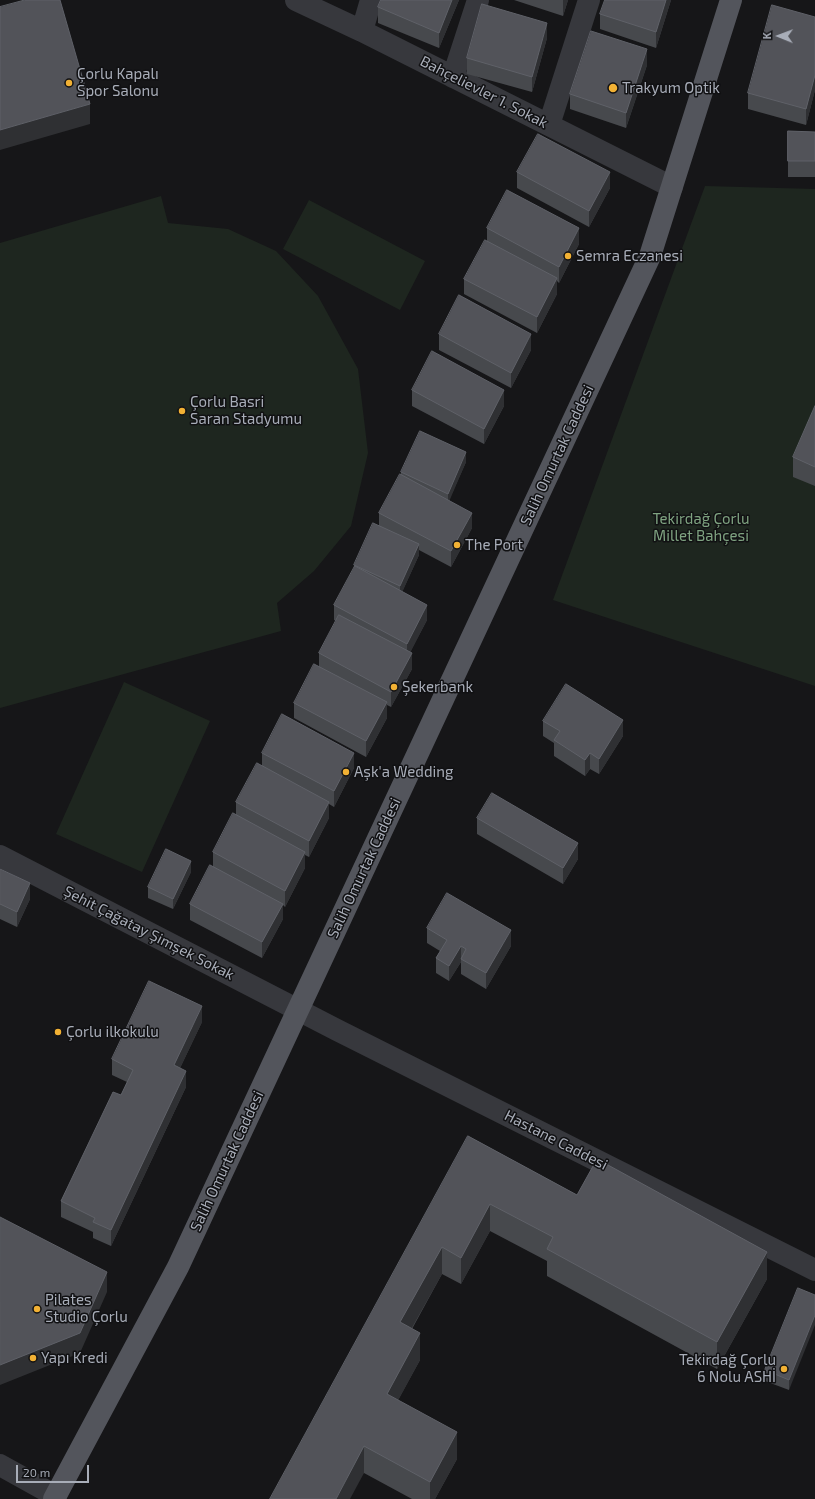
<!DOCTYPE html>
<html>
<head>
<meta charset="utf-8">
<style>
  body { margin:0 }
  #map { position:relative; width:815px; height:1499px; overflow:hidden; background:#161618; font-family:"Exo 2",sans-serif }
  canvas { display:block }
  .north { position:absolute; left:759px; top:16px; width:40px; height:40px; -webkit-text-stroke:3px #111113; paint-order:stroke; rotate:271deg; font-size:11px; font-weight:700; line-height:16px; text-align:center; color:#a8adb8 }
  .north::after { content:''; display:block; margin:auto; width:14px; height:18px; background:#a8adb8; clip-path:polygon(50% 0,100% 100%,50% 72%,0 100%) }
  .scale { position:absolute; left:16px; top:1465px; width:73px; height:18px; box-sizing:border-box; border:2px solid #a8adb8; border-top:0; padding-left:5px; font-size:12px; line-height:14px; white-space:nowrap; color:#a8adb8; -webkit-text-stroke:3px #111113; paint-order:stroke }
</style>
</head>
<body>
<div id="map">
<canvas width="815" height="1499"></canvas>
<div class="north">K</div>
<div class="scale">20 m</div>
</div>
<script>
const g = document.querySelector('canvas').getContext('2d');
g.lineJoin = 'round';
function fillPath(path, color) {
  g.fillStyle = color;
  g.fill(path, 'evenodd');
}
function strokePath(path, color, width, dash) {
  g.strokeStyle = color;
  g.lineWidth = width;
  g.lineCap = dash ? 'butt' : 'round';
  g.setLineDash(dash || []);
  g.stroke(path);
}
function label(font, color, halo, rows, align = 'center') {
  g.font = font + ' "Exo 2",sans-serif';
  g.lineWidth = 3;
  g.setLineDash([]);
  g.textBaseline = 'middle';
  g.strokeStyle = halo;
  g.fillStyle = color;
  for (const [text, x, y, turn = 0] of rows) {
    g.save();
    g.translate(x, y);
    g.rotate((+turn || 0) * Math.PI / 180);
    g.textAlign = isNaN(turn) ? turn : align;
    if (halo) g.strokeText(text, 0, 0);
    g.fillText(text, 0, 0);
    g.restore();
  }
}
const green = new Path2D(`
  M705 186 815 189V686L553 600Z
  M161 196 168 223 228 229 276 251 318 296 358 369 368 453 351 526 314 571 277 603 281 631 0 708V243Z
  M309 200 425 261 400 310 283 249Z
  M124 682 210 721 142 872 56 834Z`);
const minor = new Path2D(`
  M296 0 362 31 672 187
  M362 31 371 0
  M453 77 478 0
  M549 125 589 0
  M0 856 337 1030 815 1270
  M0 1465 56 1496`);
const major = new Path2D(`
  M54 1499 178 1267 650 256 731 0`);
const wall = new Path2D(`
  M459 0 439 48 378 23V7Z
  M514 0H568L563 16Z
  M605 0H671L656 48 600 29V14Z
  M815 17V90L806 125 748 109V93Z
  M547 38 532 92 467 74V58Z
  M647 65 626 128 570 109V94Z
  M788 131 815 132V177H788Z
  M517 172 610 188 589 227 517 188Z
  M487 228 579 244 559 283 557 281V294L537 333 464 294V279L487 241Z
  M439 334 531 350 511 388 439 350Z
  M412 390 504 406 484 444 412 406Z
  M815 406V486L793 477V457Z
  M466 462 449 500 472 528 451 567 419 550V555L402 592 427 620 410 652 412 669 391 707 387 705V718L366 757 294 718V703L319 666V653L336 621 334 620V605L354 568V565L379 526V513L401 475V472Z
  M543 721 623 736 599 774 590 769 585 776 554 756V743L543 736Z
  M262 753 354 768 334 807 329 804V818L309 857 305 855V868L285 907 283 905V919L262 958 190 920V904L213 866V852L236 815V802L262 766Z
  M477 818 578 859 563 884 477 834Z
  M0 869 30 899 17 927 0 919Z
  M191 872 173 909 148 898V887Z
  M427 928 511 946 486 989 461 974V962L449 981 436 973V958L440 951 427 943Z
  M202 1022 180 1068 186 1087 111 1246 93 1238V1232L61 1217V1201L121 1095 127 1082 112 1075V1059Z
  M468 1136 577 1195 767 1279 717 1369 547 1276V1261L490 1231 461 1284 442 1274 412 1329 420 1360 398 1400 457 1459 435 1499H412L364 1473 270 1499Z
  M798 1288 789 1390 765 1381V1370Z`);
const shadedWall = new Path2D(`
  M452 0H459L439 48V33Z
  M563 0H568L563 16Z
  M666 0H671L656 48V32Z
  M547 23V38L532 92V77Z
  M647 49V65L626 128V113Z
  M815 75V90L806 125V109Z
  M90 104V124L0 150V130Z
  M610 172V188L589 227V211Z
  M579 228V244L559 283V267Z
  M557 278V294L537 333V317Z
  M531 334V350L511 388V373Z
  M504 390V406L484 444V429Z
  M466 452V462L448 504V494Z
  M472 513V528L451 567V551Z
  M419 544V555L400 597V586Z
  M427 605V620L407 659V644Z
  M412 653V669L391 707V692Z
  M387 702V718L366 757V741Z
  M623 720V736L599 774V759Z
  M354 753V768L334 807V791Z
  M590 753V769L585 776V760Z
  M329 802V818L309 857V841Z
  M578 843V859L563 884V868Z
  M305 852V868L285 907V891Z
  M191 861V872L173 909V899Z
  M30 883V899L17 927V912Z
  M283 904V919L262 958V942Z
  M511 930V946L486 989V973Z
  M461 946V962L449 981V966Z
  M202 1006V1022L174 1081V1065Z
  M186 1071V1087L111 1246V1230Z
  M490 1204V1231L461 1284V1258Z
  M442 1247V1274L400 1349V1322Z
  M767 1252V1279L717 1369V1342Z
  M107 1272V1292L80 1353 0 1385V1365Z
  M815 1315V1325L789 1390V1380Z
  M420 1333V1360L387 1421V1394Z
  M457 1432V1459L435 1499H430V1482Z
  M364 1446V1473L350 1499H336Z`);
const building = new Path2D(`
  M25 0H60L90 104 0 130V7Z
  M381 0H452L439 33 378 7Z
  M605 0H666L656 32 600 14Z
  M482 4 547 23 532 77 467 58Z
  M772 5 815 17V75L806 109 748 93Z
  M591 31 647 49 626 113 570 94Z
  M788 131 815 132V161H788Z
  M538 134 610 172 589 211 517 172Z
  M507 190 579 228 559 267 487 228Z
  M485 240 557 278 537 317 464 279Z
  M459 295 531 334 511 373 439 334Z
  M432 351 504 390 484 429 412 390Z
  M815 406V467L793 457Z
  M420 431 466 452 448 494 401 472Z
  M400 474 472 513 451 551 379 513Z
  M373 523 419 544 400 586 354 565Z
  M355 566 427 605 407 644 334 605Z
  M339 615 412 653 391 692 319 653Z
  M314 664 387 702 366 741 294 703Z
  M566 684 623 720 599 759 590 753 585 760 554 740 560 731 543 721Z
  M282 714 354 753 334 791 262 753Z
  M257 763 329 802 309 841 236 802Z
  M492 793 578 843 563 868 477 818Z
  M233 813 305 852 285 891 213 852Z
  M166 849 191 861 173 899 148 887Z
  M210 865 283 904 262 942 190 904Z
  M0 869 30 883 17 912 0 904Z
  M447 893 511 930 486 973 461 959 466 949 461 946 449 966 436 958 447 940 427 928Z
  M149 981 202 1006 174 1065 186 1071 111 1230 93 1222 95 1218 61 1201 113 1092 121 1095 133 1070 112 1059Z
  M468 1136 577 1195 597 1159 767 1252 717 1342 547 1249 553 1237 490 1204 461 1258 442 1247 400 1322 420 1333 387 1394 457 1432 430 1482 364 1446 336 1499H270Z
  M0 1217 107 1272 80 1333 0 1365Z
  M798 1288 815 1295V1315L789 1380 765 1370Z`);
const markers = [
  [69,83,4,"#f2b134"],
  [613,88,5,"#f2b134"],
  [568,256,4,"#f2b134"],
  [182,411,4,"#f2b134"],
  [457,545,4,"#f2b134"],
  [394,687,4,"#f2b134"],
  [346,772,4,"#f2b134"],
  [58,1032,4,"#f2b134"],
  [37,1309,4,"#f2b134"],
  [33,1358,4,"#f2b134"],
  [784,1369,4,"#f2b134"]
];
const poiNames = [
  ["Çorlu Kapalı",77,74],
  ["Spor Salonu",77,91],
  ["Trakyum Optik",622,88],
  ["Semra Eczanesi",576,256],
  ["Çorlu Basri",190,402],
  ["Saran Stadyumu",190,419],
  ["The Port",465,545],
  ["Şekerbank",402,687],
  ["Aşk'a Wedding",354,772],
  ["Çorlu ilkokulu",66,1032],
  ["Pilates",45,1300],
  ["Studio Çorlu",45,1317],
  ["Yapı Kredi",41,1358],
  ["Tekirdağ Çorlu",776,1360,"right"],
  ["6 Nolu ASHİ",776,1377,"right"]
];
const streetNames = [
  ["Bahçelievler 1. Sokak",484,92,27],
  ["Salih Omurtak Caddesi",557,455,-65],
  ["Salih Omurtak Caddesi",364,868,-65],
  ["Şehit Çağatay Şimşek Sokak",149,933,27],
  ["Hastane Caddesi",556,1140,27],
  ["Salih Omurtak Caddesi",227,1161,-65]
];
const parkNames = [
  ["Tekirdağ Çorlu",701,519],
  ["Millet Bahçesi",701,536]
];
fillPath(green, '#1e261f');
strokePath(minor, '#37383d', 22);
strokePath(major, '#53555c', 22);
fillPath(wall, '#47494d');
fillPath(shadedWall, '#2f3033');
fillPath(building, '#525359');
strokePath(building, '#5f6168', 1);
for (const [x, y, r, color] of markers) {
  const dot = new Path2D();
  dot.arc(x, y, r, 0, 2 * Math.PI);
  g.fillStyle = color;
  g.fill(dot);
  strokePath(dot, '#111113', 1.5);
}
label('15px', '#a8adb8', '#111113', poiNames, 'left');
label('15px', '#a8adb8', '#111113', streetNames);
label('15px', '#7fa381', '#111113', parkNames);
</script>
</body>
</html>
